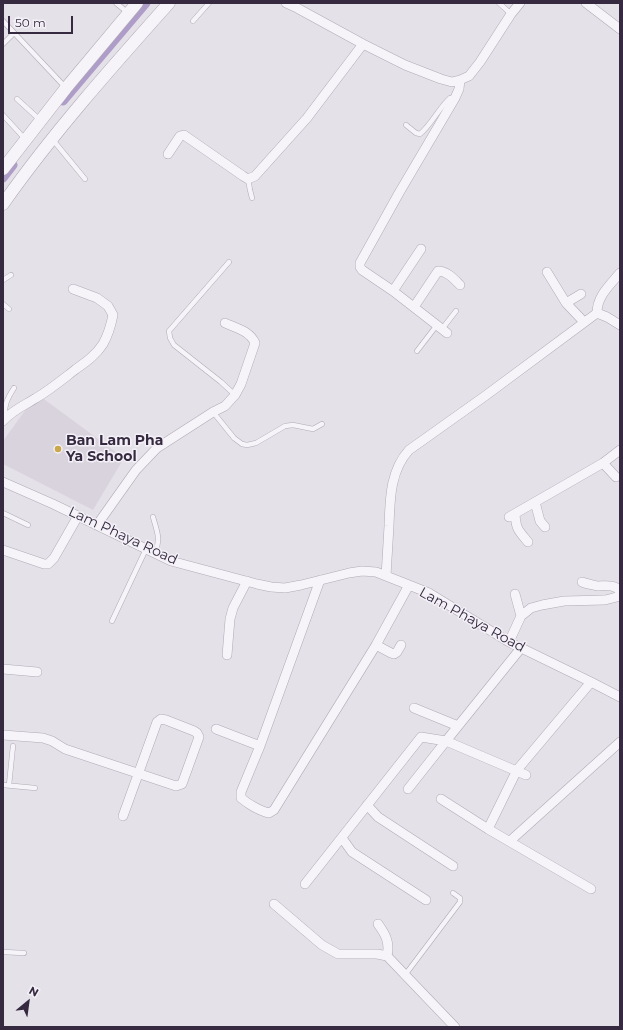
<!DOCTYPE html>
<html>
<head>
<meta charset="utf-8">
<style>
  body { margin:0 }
  #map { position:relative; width:623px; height:1030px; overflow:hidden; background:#e5e1e9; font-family:Montserrat,sans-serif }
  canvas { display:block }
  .frame { position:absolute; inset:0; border:4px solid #362a40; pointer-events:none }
  .north { position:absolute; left:8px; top:982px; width:40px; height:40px; -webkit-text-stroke:3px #f3f1f7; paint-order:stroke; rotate:29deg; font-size:11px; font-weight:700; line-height:16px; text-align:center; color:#362a40 }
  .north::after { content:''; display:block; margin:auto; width:14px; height:18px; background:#362a40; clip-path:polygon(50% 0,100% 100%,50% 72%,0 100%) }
  .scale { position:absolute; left:8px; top:16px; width:65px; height:18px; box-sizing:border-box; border:2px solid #362a40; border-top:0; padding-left:5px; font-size:12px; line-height:14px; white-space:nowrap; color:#362a40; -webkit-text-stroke:3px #f3f1f7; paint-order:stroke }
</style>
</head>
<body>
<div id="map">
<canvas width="623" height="1030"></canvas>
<div class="frame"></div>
<div class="north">N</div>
<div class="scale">50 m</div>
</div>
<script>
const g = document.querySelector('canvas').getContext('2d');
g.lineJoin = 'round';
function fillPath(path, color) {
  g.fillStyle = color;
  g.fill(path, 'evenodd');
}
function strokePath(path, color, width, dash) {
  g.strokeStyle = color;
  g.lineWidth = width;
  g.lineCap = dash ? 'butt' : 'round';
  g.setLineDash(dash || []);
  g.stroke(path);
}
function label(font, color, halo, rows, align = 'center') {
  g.font = font + ' Montserrat,sans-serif';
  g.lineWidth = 3;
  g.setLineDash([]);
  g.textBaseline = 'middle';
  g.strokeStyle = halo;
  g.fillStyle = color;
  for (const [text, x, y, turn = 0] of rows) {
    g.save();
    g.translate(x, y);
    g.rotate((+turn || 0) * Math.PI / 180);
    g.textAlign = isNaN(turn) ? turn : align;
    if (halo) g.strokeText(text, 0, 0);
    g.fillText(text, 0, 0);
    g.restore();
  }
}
const built = new Path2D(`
  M37 394 124 458 93 510 3 464V441Z`);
const canal = new Path2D(`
  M63 101 146 3
  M3 178 13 165`);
const service = new Path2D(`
  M116 3 127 12
  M499 3 511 14
  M3 21 66 88
  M193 21 209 3
  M3 44 14 33
  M17 99 40 120
  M3 115 25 139
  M406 125 416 133 420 134C432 124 438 109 450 98H455
  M53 140 85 179
  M248 179 250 190 252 198
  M229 262 169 331 170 338 174 345 221 382 235 395
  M3 280 11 275
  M3 304 9 309
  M442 329 456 311
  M417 351 437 325
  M213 412 234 438 242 444 247 445 256 443 285 426 293 425 313 429 322 424
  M5 418C4 405 7 399 14 388
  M3 513 28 525
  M153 517C157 532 161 538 155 553
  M112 621 146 549
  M3 785 35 788
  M9 785 13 746
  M3 952 24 953
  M405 975 460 902V898L453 893`);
const minor = new Path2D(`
  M286 3 297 8 363 44 405 65 441 79 452 82 460 80 469 76 480 62 511 14 520 3
  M586 3 620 29
  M168 154 180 136 184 135 243 176 248 179 255 176 307 118 363 44
  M547 272 566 303 584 322
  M393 291 421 249
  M566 303 581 294
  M414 307 438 271C447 271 454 279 460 285
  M597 313 607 317 620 325
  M447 333 393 291 362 270 360 267V263L399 193 455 98 459 89 460 80
  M3 421C11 411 25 405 36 398 50 390 63 379 76 369 86 362 96 355 103 344 108 335 111 325 113 315L108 306 97 298 73 289
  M603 463 616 477
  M3 482 53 504 171 561 257 584 271 587 285 588 301 585 349 573 362 571 376 572 429 593 509 642 591 682 620 697
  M535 502 540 521 545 527
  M515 514C516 529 518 530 528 542
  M509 517 603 463 620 450
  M97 525 136 470 157 448 213 412 225 406 235 395 241 384 255 343C250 331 236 328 225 323
  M3 550 44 564H48L54 558 78 516
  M386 576C387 559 388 543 389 526 390 499 390 471 409 450L485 396 597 313C597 296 610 285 620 273
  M320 580 260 746 241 792V798C248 804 260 811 269 813L274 810 376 645 409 585
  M582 582C587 584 593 585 598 586 606 586 614 584 620 591
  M515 594 521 616
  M509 642 521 616 531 608 542 605 564 601 605 600 613 598 620 596
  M376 645 391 653 394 654 397 652 401 645
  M227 655 230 619 233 608 247 581
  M3 669 37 672
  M414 708 458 726
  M216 729 260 746
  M3 735 43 738 52 741 65 749 176 786 182 784 199 737 197 733 194 731 166 720 161 719 157 722 123 816
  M408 789 446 741 526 775
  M441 799 488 829 591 889
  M367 805 378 817 453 866
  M488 829 517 770 591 682
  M342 838 352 852 426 900
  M510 841 620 742
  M305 884 421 737 446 741 521 648
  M274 904 322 945 338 954H377L387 956C390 943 386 935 378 924
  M387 956 455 1027`);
const tertiary = new Path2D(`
  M3 169 66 88 137 3
  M3 204C53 133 111 68 169 3`);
const markers = [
  [58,449,4,"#caa84b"]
];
const poiNames = [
  ["Ban Lam Pha",66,441],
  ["Ya School",66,457]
];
const streetNames = [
  ["Lam Phaya Road",123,536,25],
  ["Lam Phaya Road",472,620,29]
];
fillPath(built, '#d9d3de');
strokePath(canal, '#ae9dc8', 9);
strokePath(service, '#b0aab6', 5.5);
strokePath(minor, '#b0aab6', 10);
strokePath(tertiary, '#b0aab6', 13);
strokePath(service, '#f6f4f8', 4.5);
strokePath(minor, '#f6f4f8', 9);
strokePath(tertiary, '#f6f4f8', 12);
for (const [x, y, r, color] of markers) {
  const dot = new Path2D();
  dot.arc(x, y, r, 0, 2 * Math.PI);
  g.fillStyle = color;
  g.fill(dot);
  strokePath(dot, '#f3f1f7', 1.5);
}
label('bold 14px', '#362a40', '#f3f1f7', poiNames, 'left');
label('14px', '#362a40', '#f3f1f7', streetNames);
</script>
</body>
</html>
